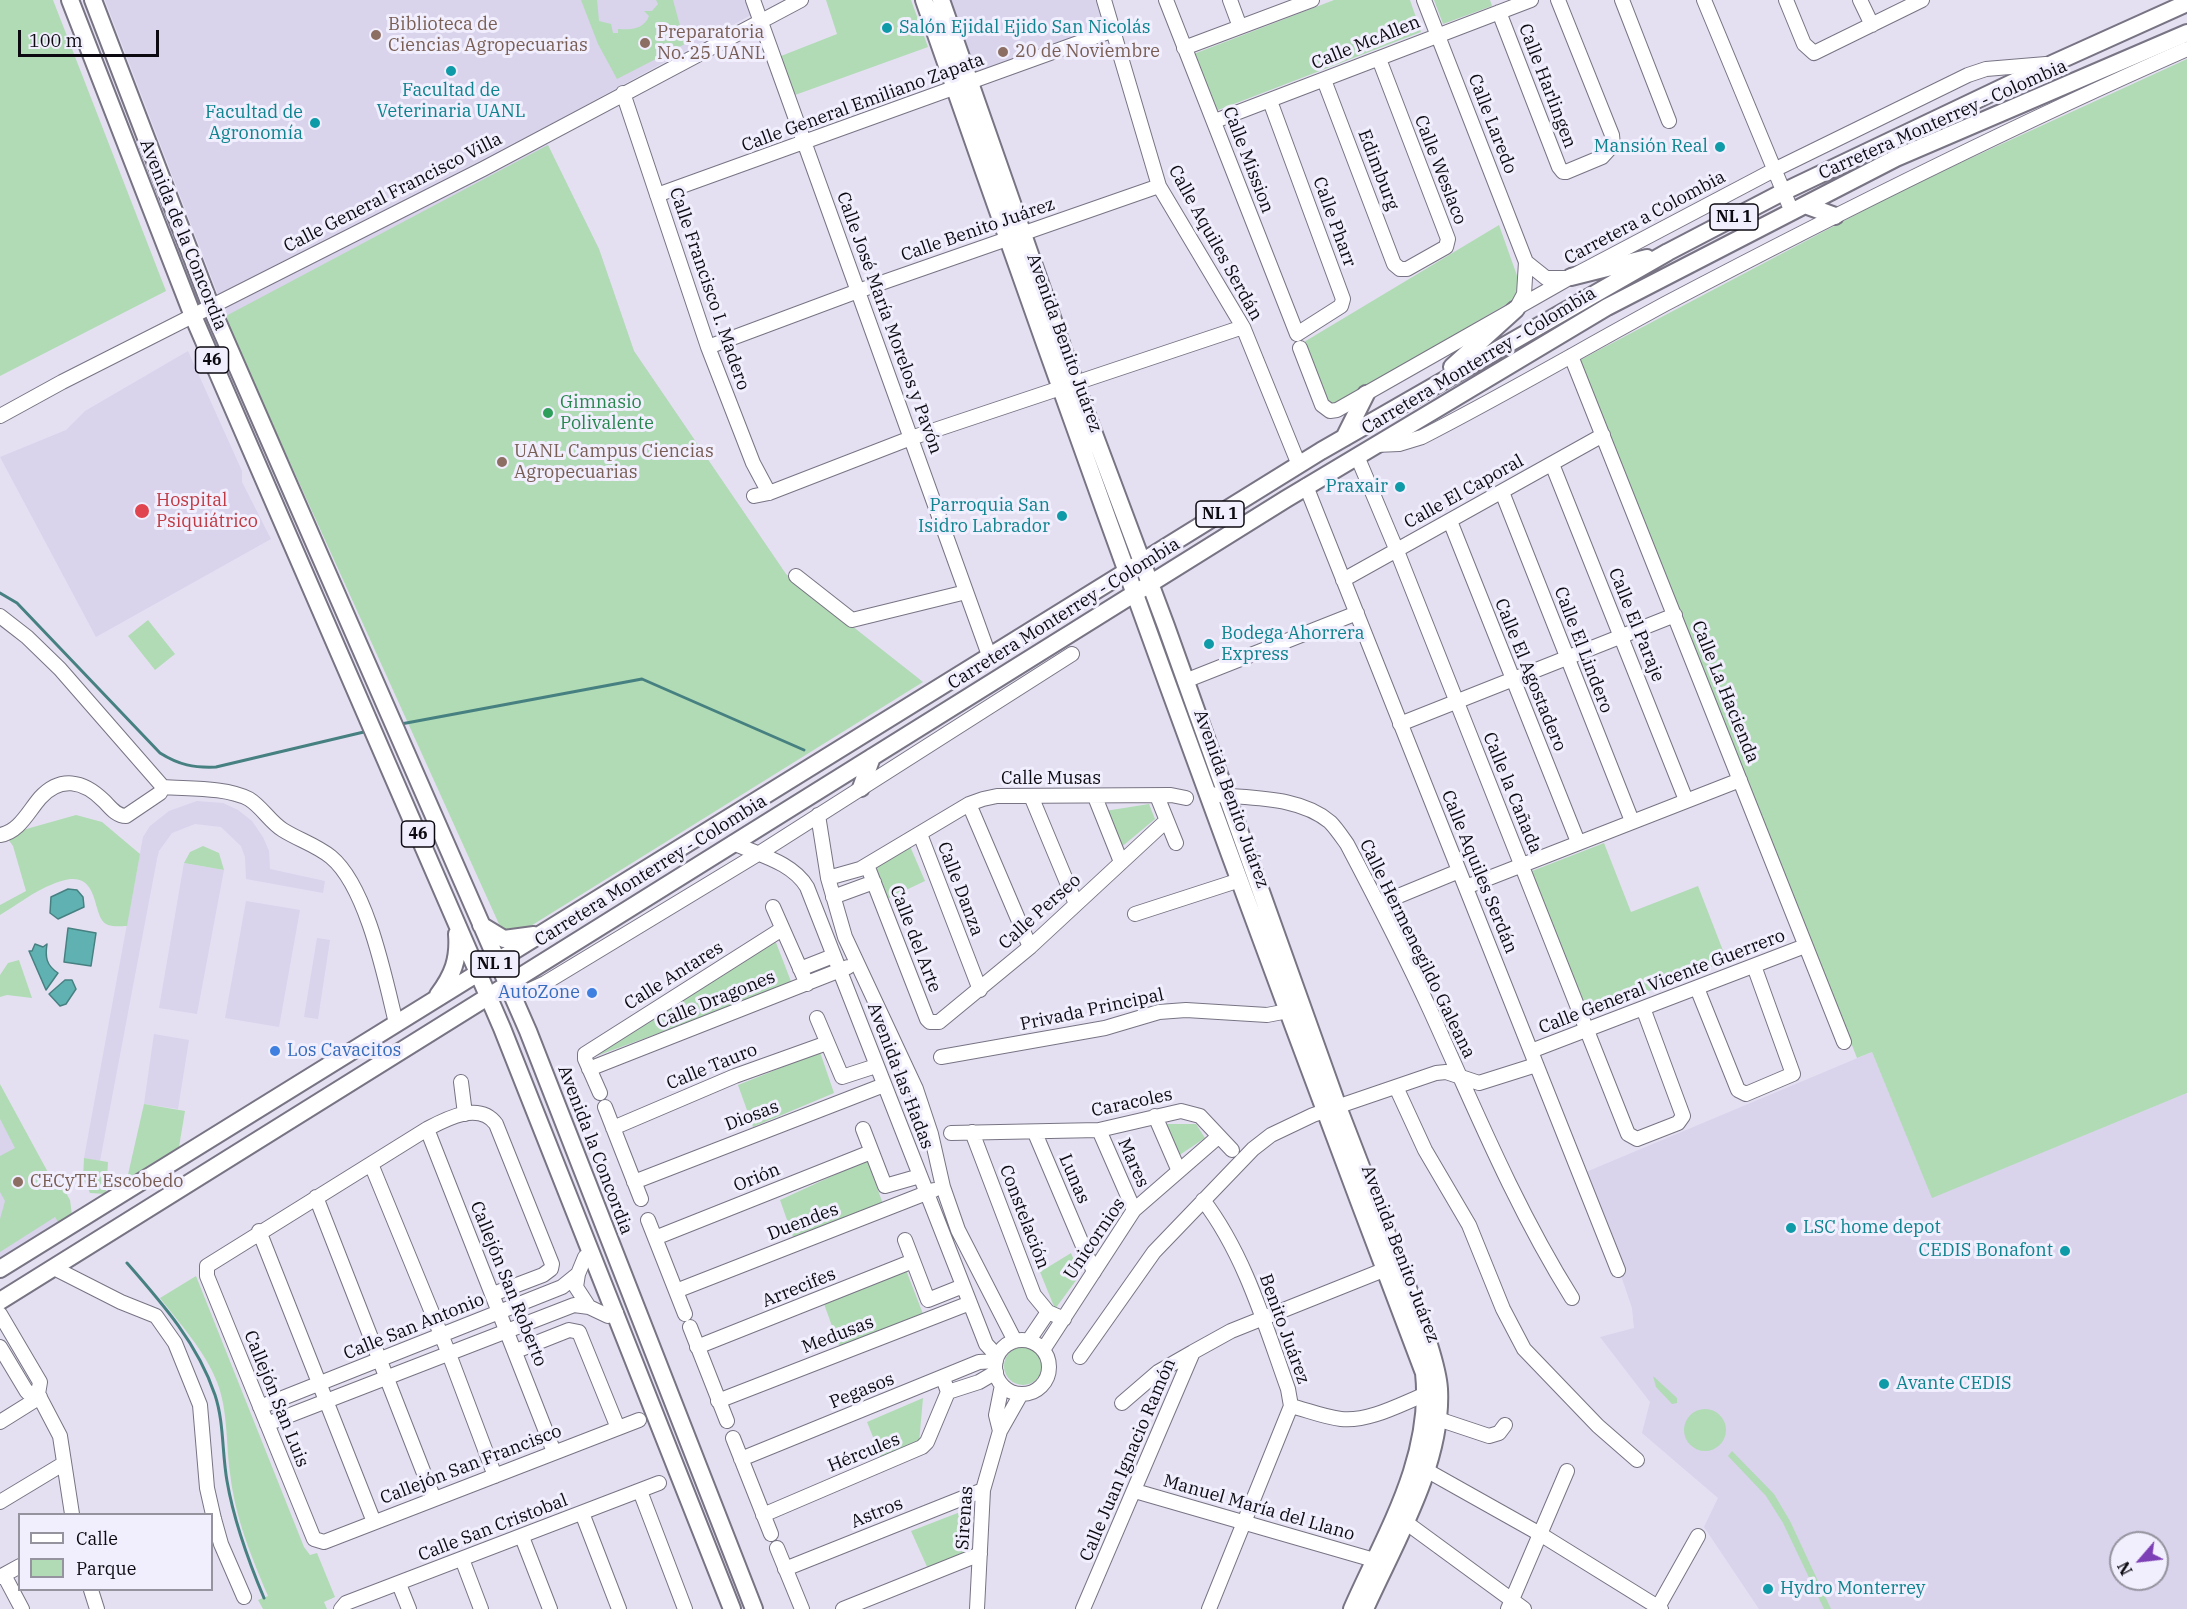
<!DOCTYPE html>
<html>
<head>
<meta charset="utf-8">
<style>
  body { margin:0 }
  #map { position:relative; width:2187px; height:1609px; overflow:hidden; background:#e4e0f2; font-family:"IBM Plex Serif",serif }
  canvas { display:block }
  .legend { position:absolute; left:18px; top:1513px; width:195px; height:78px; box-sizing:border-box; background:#f1eefd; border:2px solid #95939e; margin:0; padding:8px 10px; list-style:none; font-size:18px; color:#0c0a10 }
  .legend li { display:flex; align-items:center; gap:12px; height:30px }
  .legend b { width:30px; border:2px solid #95939e }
  .north { position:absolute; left:2109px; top:1531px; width:60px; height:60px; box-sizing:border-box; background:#f1eefd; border:2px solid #95939e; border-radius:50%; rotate:242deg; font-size:16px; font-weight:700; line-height:24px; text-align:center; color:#0c0a10 }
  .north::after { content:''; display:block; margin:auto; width:21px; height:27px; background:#7d3fb5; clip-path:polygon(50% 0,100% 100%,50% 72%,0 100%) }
  .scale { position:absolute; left:18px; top:30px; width:141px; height:27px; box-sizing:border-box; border:3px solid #0c0a10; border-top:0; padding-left:8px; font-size:18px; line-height:21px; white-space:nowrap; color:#0c0a10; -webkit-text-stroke:4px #f1eefd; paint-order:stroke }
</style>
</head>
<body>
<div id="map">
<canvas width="2187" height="1609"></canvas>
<ul class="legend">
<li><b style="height:8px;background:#fff"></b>Calle</li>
<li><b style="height:16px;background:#b1dbb5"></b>Parque</li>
</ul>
<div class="north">N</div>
<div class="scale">100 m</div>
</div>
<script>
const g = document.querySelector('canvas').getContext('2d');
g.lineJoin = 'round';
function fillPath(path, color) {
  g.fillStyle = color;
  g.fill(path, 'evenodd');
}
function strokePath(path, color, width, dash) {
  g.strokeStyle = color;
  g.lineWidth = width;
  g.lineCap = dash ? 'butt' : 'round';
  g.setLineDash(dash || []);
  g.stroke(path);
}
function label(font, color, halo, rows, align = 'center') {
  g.font = font + ' "IBM Plex Serif",serif';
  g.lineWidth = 6;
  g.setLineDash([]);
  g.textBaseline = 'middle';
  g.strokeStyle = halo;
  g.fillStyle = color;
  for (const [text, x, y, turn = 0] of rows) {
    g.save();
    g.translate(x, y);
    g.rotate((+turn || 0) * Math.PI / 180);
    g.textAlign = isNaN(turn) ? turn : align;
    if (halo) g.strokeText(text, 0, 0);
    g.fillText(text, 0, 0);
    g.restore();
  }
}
const built = new Path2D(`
  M105 0H745L751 15 540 130 599 249 634 351 786 574 923 682 499 924 219 297Z
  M948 0H1096L1107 29 973 76Z
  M188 351 242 471V482L271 539 96 637 0 457 66 430 85 411Z
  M197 801 223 803 238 810 252 821 263 837 269 851 270 869 325 881 323 893 246 879 245 857 241 846 221 827 195 824 172 833 159 851 157 859 100 1161 84 1158 143 837 150 826 169 811Z
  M184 863 224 870 197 1014 159 1008Z
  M246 901 300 910 279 1027 225 1018Z
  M317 938 330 940 318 1019 304 1017Z
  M154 1034 189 1040 178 1109 144 1104Z
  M1872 1052 1933 1197 2187 1093V1609H1759L1704 1527 1718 1498 1642 1433 1650 1402 1600 1337 1634 1328 1632 1308 1586 1172ZM2121 1543H2157V1579H2121Z
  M0 1119 59 1224 0 1260Z`);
const green = new Path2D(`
  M0 0H53L166 291 0 376Z
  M581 0H597L599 21 611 24 613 33H618V29C631 30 644 29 649 16L644 11H652L658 4 656 0H673L685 44 617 79 598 44Z
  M826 0H911L928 47 795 95 781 56 837 34Z
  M1334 0H1410L1421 32 1213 112 1191 55Z
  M1434 0H1490L1492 6 1443 24Z
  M2187 59V1093L1932 1198 1872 1052 1857 1058 1580 360 1910 186Z
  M548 145 599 249 634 351 786 574 923 682 521 932 509 933 499 924 224 317Z
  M1499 225 1520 284 1512 301 1330 407 1324 398 1304 342Z
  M148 620 175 654 155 670 128 636Z
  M1149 804 1155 819 1119 849 1105 811Z
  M76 815 102 822 140 854 127 926C122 926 113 927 108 925 89 918 104 862 53 884 34 891 17 905 0 915V905L26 891 13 846 5 835Z
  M1604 843 1631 912 1698 886 1727 961 1589 1014 1530 874 1532 871Z
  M909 844 925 881 887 899 873 866Z
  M203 846 219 853 224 870 184 863 190 852Z
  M775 940 792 984 591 1058Z
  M19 960 32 998 7 995 0 997V975L8 963Z
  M820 1052 834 1093 753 1127 738 1085Z
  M0 1084 50 1176 55 1173 70 1200 72 1215 59 1224 55 1217 0 1252V1219L5 1201 0 1192V1156L15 1148 0 1119Z
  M144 1104 185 1111 179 1147 127 1179Z
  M1167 1124H1196L1205 1138 1178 1156Z
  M84 1158 108 1162 106 1194 90 1193 83 1178Z
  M867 1160 883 1204 793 1237 780 1200Z
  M1071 1253 1080 1275 1055 1309 1040 1272Z
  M906 1270 923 1314 840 1348 824 1304Z
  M196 1276 304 1547 310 1555 317 1553 335 1597 324 1602 327 1609H263L258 1600 268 1596C251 1556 235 1517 230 1473 226 1443 228 1410 217 1382 205 1351 180 1324 160 1298Z
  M1004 1366a19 19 0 1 1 38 0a19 19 0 1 1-38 0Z
  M1653 1376 1677 1398V1403L1672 1404 1656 1387Z
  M923 1398 919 1443 881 1457 867 1422Z
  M1684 1430a21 21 0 1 1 42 0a21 21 0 1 1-42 0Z
  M1732 1451 1774 1494 1790 1521 1831 1609H1824L1783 1523 1766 1496 1728 1456Z
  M968 1509V1553L928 1569 911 1531Z`);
const water = new Path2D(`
  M68 889 77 890 83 897 84 907 58 919 50 913 51 897Z
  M68 928 96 933 91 966 64 962Z
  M35 944 43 947 47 944C45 957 46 965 58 973L46 990 29 951H32Z
  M65 980H72L76 989 66 1004 60 1006 49 994Z`);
const stream = new Path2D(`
  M0 593 17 603 160 753C179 765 194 768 216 767L368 731
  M401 724 642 679 804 750
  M127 1263C162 1303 198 1344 215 1395 224 1422 222 1453 227 1481 234 1522 248 1560 264 1598`);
const minor = new Path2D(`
  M753 0 990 658
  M1104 0 1159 186 1243 327 1299 465
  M1166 0 1297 334 1341 306 1343 299 1270 101
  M1230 0 1240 27
  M1424 0 1526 262 1524 294 1516 309
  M1622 0 1669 121
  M1704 0 1792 212
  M1786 0 1804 44 1814 53 1922 0
  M1860 0 1872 25
  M1499 12 1559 167 1563 172H1566L1602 157 1613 145 1612 135 1558 0
  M1184 48 1312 0
  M1324 80 1394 264 1400 269H1407L1446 247 1448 239 1379 59
  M623 93 708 347 753 463 769 493
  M1215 121 1531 0
  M657 195 1114 30
  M1526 262 1546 278H1566
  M708 347 858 291 1159 186
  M1300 348 1322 405 1330 411 1337 410 1571 277 1774 170 1968 75 1986 69 2046 64
  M1571 356 1844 1042
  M0 416 62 382 483 169 801 0
  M1376 445 1399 444 1422 437C1504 395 1584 348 1665 304 1836 214 2010 127 2187 49
  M1357 456 1397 551 1628 1134 1637 1139 1678 1123 1683 1116 1643 1008
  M1552 464 1686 800
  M1306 486 1618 1270
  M1502 492 1632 821
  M754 496 769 493 911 438 1243 327
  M1450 521 1578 842
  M796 576 852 620 966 592
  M1343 580 1603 435
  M0 616 27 637 60 669 163 787 160 793 126 816C116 816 110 807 104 801 83 780 60 776 40 798 28 812 19 832 0 835
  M1185 681 1357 613
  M1400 724 1675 615
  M163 787C189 789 226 787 249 799 262 807 270 822 283 830 299 840 316 845 331 857 367 887 385 978 396 1023
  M1209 794C1248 799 1298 795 1330 822 1336 828 1342 837 1347 844 1376 899 1405 955 1431 1012 1475 1109 1515 1207 1572 1298
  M1031 796 1076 904
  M1157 796 1176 843
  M1095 797 1121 862
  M969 804 1030 947
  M818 815 828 878 845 937 916 1089 931 1134 943 1187 958 1230 1015 1341
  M920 834 980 990
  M733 843C759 855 792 862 807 887L986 1344 997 1356
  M867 865 927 1019 930 1022H939L1030 947 1166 821
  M828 878 860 869 969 804 983 799 997 796 1171 795 1186 798
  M1466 887 1740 780
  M833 897 874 882
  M1379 904 1459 871
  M773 907 807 984
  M1135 914 1240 880
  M800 969 833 956
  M1697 988 1738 1090 1746 1094 1793 1074 1754 966
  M513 998 545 983 758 854 1072 654
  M817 1018 842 1077 876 1066
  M1531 1051 1805 946
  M941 1057 1105 1028 1159 1012 1186 1010 1267 1015 1288 1011
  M589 1069 848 967
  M461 1082 465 1114
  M1396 1087 1425 1150 1469 1225 1503 1309 1524 1349 1598 1426 1637 1460
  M600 1093 585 1059V1054L782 929
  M605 1107 641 1199
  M1155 1116 1178 1169
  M613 1128 735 1076 827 1043
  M427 1129 554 1452
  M863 1129 885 1186 920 1176
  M1099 1130 1134 1210
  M972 1132 1034 1295 1048 1312 1064 1319
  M951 1133 1099 1130 1181 1111 1200 1116 1232 1150
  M1035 1133 1094 1272
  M371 1164 449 1354 495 1476
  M634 1182 884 1085
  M316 1197 434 1499
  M1203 1200C1245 1255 1265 1325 1288 1389L1291 1406 1209 1609
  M648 1220 685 1314
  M259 1231 374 1522
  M655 1238 871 1152
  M905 1240 928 1300 963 1286
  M54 1268 121 1302 156 1316 175 1343 200 1405 207 1488 214 1519 221 1544 244 1597
  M578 1274 576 1287 589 1307
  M676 1291 934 1190
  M493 1294 543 1275 551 1269 552 1264 496 1124C479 1101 446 1119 427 1129L207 1266V1276L314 1539 324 1542 639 1420
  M0 1314 40 1382 38 1394 60 1436 72 1514
  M690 1327 727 1421
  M1029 1340 1048 1312
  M995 1367a27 27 0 1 1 54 0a27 27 0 1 1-54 0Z
  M0 1347 27 1392 38 1394
  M697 1347 913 1261
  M1043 1350 1134 1210 1218 1137
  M516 1351 569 1330 579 1332 618 1428
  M1080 1357 1154 1252 1253 1149 1271 1135 1313 1115 1436 1073 1446 1072 1479 1083 1536 1065
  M948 1392 979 1382 996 1372
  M718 1401 970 1303
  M1122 1403 1158 1372 1193 1352
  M1291 1406C1307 1410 1324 1417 1341 1419 1369 1422 1401 1404 1426 1394
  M260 1407 562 1287 578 1274 585 1257 592 1254
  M1438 1419 1489 1436 1499 1433 1505 1425
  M0 1422 40 1397
  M267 1424 574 1305 589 1307 608 1316 616 1313
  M1000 1431 996 1415 1002 1385
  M733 1438 771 1534
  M741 1459 979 1362 996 1361
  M1426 1470 1540 1534 1661 1609
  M640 1491 685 1609
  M1135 1491 1374 1560
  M0 1502 63 1464
  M582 1513 619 1609
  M763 1515 922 1447 927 1442 948 1392 943 1378
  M1404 1521 1524 1609
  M522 1537 550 1609
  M777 1548 802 1609
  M462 1559 481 1609
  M785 1569 983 1490
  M4 1575 22 1609
  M0 1577 20 1566
  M399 1584 409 1609
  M91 1590 97 1609
  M341 1609 346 1603 659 1483
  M843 1609 980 1554
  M977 1609 983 1490 1000 1431 1021 1394
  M1083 1609 1193 1352 1231 1331 1386 1269
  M1508 1609 1567 1471
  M1657 1609 1698 1536`);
const major = new Path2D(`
  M70 0 193 316 502 1028 732 1609
  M93 0 211 307 528 1031 754 1609
  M924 0C1084 460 1251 918 1424 1373 1433 1458 1385 1534 1352 1609
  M941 0 1075 383 1166 626 1338 1107 1426 1335C1431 1352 1438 1371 1439 1389 1443 1463 1395 1542 1365 1609
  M1805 205 1835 216
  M1571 277 1647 258
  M1452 367 1516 309
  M1344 438 1366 394
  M861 788 872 757
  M481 925 504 939 534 935
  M438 995C453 975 459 959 457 934
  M0 1269 1321 451 1668 252 1783 192 2054 63 2187 3
  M0 1301 1286 499 1607 307 1896 158 2187 33`);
const markers = [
  [887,28,6,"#0f9aa8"],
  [376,35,6,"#8d6e63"],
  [645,43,6,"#8d6e63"],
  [1003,52,6,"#8d6e63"],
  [451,71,6,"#0f9aa8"],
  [315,123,6,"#0f9aa8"],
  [1720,147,6,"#0f9aa8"],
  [548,413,6,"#2e9e5b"],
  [502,462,6,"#8d6e63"],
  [1400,487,6,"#0f9aa8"],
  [142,511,8,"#e0444e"],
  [1062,516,6,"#0f9aa8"],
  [1209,644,6,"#0f9aa8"],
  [592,993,6,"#3f7fe0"],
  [275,1051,6,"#3f7fe0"],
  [18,1182,6,"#8d6e63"],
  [1791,1228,6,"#0f9aa8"],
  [2065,1251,6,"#0f9aa8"],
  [1884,1384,6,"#0f9aa8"],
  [1768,1589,6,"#0f9aa8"]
];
const shields = [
  [1734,217,48],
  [212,360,33],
  [1220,514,48],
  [418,834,33],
  [495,964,48]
];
const shieldNames = [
  ["NL 1",1734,217],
  ["46",212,360],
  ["NL 1",1220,514],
  ["46",418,834],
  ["NL 1",495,964]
];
const educationNames = [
  ["Biblioteca de",388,25],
  ["Ciencias Agropecuarias",388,46],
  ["Preparatoria",657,33],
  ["No. 25 UANL",657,54],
  ["20 de Noviembre",1015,52],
  ["UANL Campus Ciencias",514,452],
  ["Agropecuarias",514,473],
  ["CECyTE Escobedo",30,1182]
];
const cultureNames = [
  ["Salón Ejidal Ejido San Nicolás",899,28],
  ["Facultad de",451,91,"center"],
  ["Veterinaria UANL",451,112,"center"],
  ["Facultad de",303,113,"right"],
  ["Agronomía",303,134,"right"],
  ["Mansión Real",1708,147,"right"],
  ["Praxair",1388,487,"right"],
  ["Parroquia San",1050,506,"right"],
  ["Isidro Labrador",1050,527,"right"],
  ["Bodega Ahorrera",1221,634],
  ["Express",1221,655],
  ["LSC home depot",1803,1228],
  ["CEDIS Bonafont",2053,1251,"right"],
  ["Avante CEDIS",1896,1384],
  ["Hydro Monterrey",1780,1589]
];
const streetNames = [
  ["Calle McAllen",1366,43,-22],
  ["Calle Harlingen",1547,86,69],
  ["Calle General Emiliano Zapata",863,103,-20],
  ["Carretera Monterrey - Colombia",1943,120,-24],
  ["Calle Laredo",1492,124,69],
  ["Calle Mission",1248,160,69],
  ["Edimburg",1378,170,69],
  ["Calle Weslaco",1440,170,69],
  ["Calle General Francisco Villa",393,193,-27],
  ["Carretera a Colombia",1645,218,-28],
  ["Calle Pharr",1334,222,70],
  ["Calle Benito Juárez",978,230,-19],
  ["Avenida de la Concordia",183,235,68],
  ["Calle Aquiles Serdán",1215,243,61],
  ["Calle Francisco I. Madero",709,289,71],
  ["Calle José María Morelos y Pavón",889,323,70],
  ["Avenida Benito Juárez",1064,343,70],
  ["Carretera Monterrey - Colombia",1479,361,-31],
  ["Calle El Caporal",1464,492,-29],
  ["Carretera Monterrey - Colombia",1064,614,-32],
  ["Calle El Paraje",1636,625,68],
  ["Calle El Lindero",1583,650,69],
  ["Calle El Agostadero",1530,675,68],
  ["Calle La Hacienda",1725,692,68],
  ["Calle Musas",1051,779],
  ["Calle la Cañada",1512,793,68],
  ["Avenida Benito Juárez",1231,799,70],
  ["Carretera Monterrey - Colombia",651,871,-32],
  ["Calle Aquiles Serdán",1479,872,68],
  ["Calle Danza",960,889,69],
  ["Calle Perseo",1040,912,-42],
  ["Calle del Arte",915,939,69],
  ["Calle Hermenegildo Galeana",1417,949,64],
  ["Calle Antares",674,976,-32],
  ["Calle General Vicente Guerrero",1662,982,-21],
  ["Calle Dragones",716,1000,-22],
  ["Privada Principal",1092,1010,-12],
  ["Calle Tauro",712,1067,-22],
  ["Avenida las Hadas",900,1076,69],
  ["Caracoles",1132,1103,-12],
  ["Diosas",752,1116,-21],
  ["Avenida la Concordia",595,1150,69],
  ["Mares",1133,1163,66],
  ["Orión",757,1178,-22],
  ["Lunas",1074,1179,67],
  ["Constelación",1024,1217,69],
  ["Duendes",803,1222,-21],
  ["Unicornios",1095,1239,-56],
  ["Avenida Benito Juárez",1400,1254,69],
  ["Callejón San Roberto",508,1284,68],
  ["Arrecifes",799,1288,-22],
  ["Calle San Antonio",414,1327,-22],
  ["Benito Juárez",1284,1329,70],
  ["Medusas",838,1335,-21],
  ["Pegasos",862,1391,-22],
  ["Callejón San Luis",276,1399,68],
  ["Hércules",864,1453,-22],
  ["Calle Juan Ignacio Ramón",1128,1460,-67],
  ["Callejón San Francisco",471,1465,-21],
  ["Manuel María del Llano",1259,1508,16],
  ["Astros",877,1513,-22],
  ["Sirenas",965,1518,-86],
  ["Calle San Cristobal",493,1528,-21]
];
const leisureNames = [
  ["Gimnasio",560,403],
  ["Polivalente",560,424]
];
const healthNames = [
  ["Hospital",156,501],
  ["Psiquiátrico",156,522]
];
const shopNames = [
  ["AutoZone",580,993],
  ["Los Cavacitos",287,1051,"left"]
];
fillPath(built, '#d9d3ec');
fillPath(green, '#b1dbb5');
fillPath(water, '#60b2b2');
strokePath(water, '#478081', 1.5);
strokePath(stream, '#478081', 3);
strokePath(minor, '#787484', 16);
strokePath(major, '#787484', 20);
strokePath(minor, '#fff', 14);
strokePath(major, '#fff', 16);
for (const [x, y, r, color] of markers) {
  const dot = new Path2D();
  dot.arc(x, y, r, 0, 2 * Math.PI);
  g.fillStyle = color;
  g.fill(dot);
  strokePath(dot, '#f1eefd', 2);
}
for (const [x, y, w] of shields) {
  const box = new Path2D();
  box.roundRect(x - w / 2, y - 13, w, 26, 4.5);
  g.fillStyle = '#f1eefd';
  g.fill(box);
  strokePath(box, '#0c0a10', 1.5);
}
label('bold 16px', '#0c0a10', null, shieldNames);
label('18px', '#785e54', '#f1eefd', educationNames, 'left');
label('18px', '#0d838f', '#f1eefd', cultureNames, 'left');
label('18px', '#0c0a10', '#f1eefd', streetNames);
label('18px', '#27864d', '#f1eefd', leisureNames, 'left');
label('18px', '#be3a42', '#f1eefd', healthNames, 'left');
label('18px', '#366cbe', '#f1eefd', shopNames, 'right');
</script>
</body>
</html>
